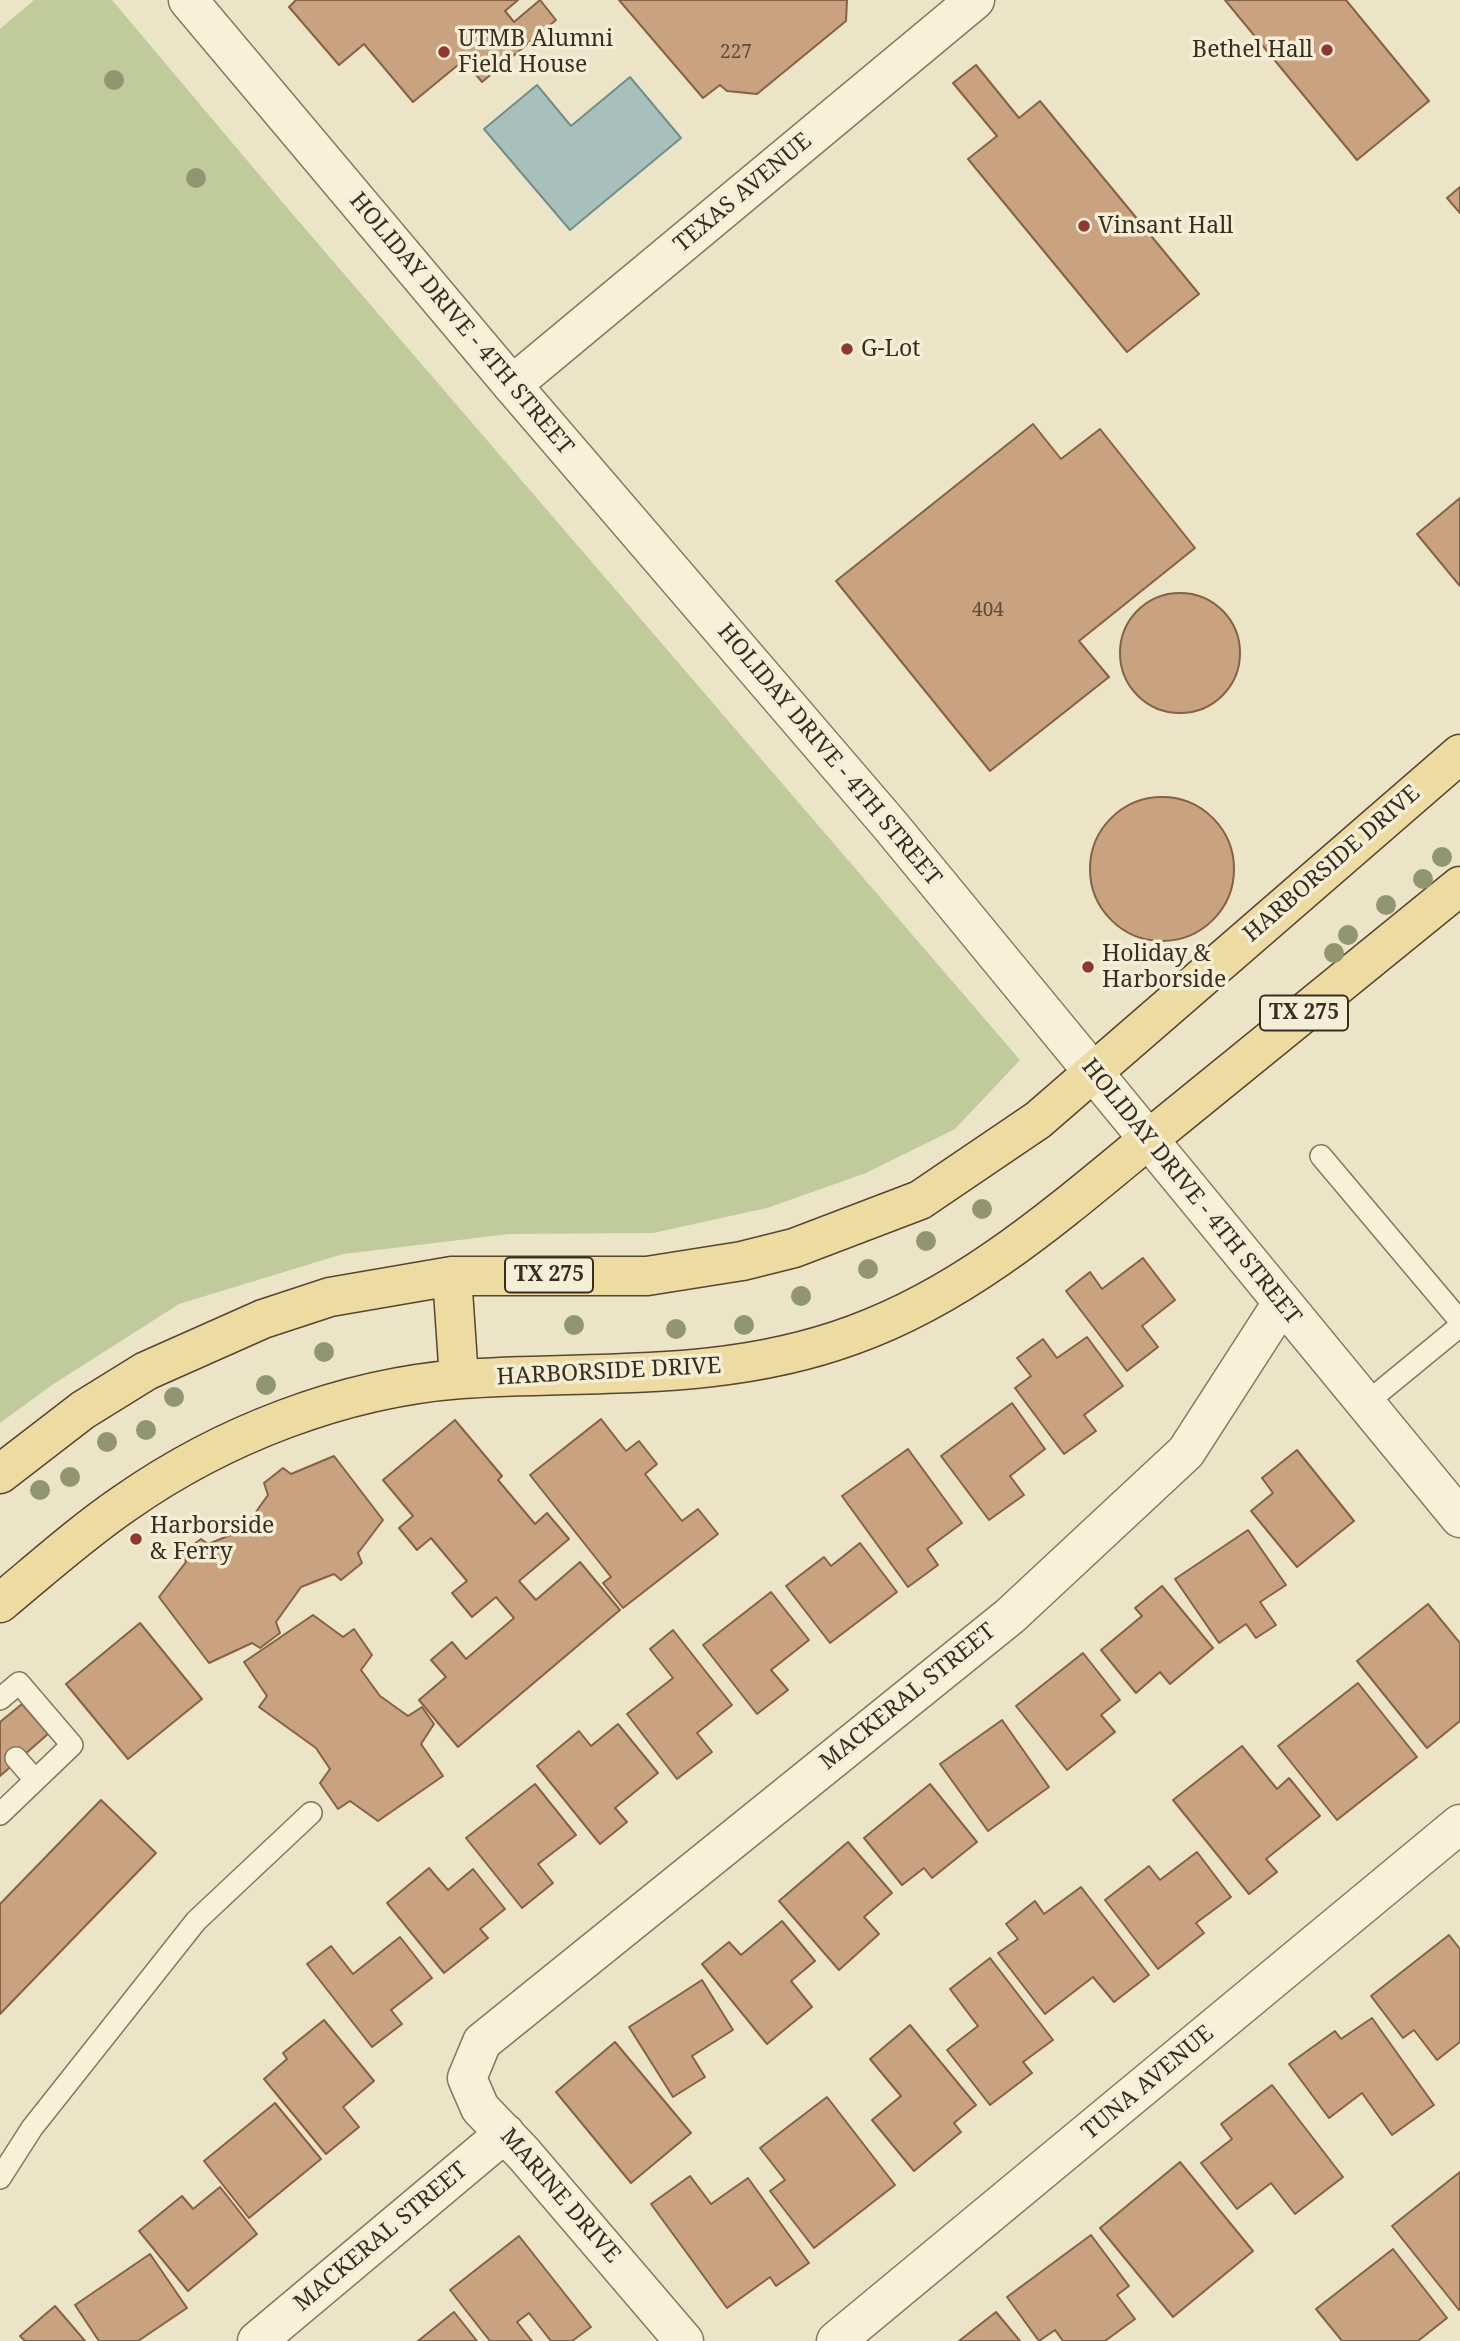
<!DOCTYPE html>
<html>
<head>
<meta charset="utf-8">
<style>
  body { margin:0 }
  canvas { display:block; background:#ece4c7 }
</style>
</head>
<body>
<canvas width="1460" height="2341"></canvas>
<script>
const g = document.querySelector('canvas').getContext('2d');
g.lineJoin = 'round';
function fillPath(path, color) {
  g.fillStyle = color;
  g.fill(path, 'evenodd');
}
function strokePath(path, color, width, dash) {
  g.strokeStyle = color;
  g.lineWidth = width;
  g.lineCap = dash ? 'butt' : 'round';
  g.setLineDash(dash || []);
  g.stroke(path);
}
function label(font, color, halo, rows, align = 'center') {
  g.font = font + ' "Noto Serif",serif';
  g.lineWidth = 7;
  g.setLineDash([]);
  g.textBaseline = 'middle';
  g.strokeStyle = halo;
  g.fillStyle = color;
  for (const [text, x, y, turn = 0] of rows) {
    g.save();
    g.translate(x, y);
    g.rotate((+turn || 0) * Math.PI / 180);
    g.textAlign = isNaN(turn) ? turn : align;
    if (halo) g.strokeText(text, 0, 0);
    g.fillText(text, 0, 0);
    g.restore();
  }
}
const green = new Path2D(`
  M34 0H112L283 203 1020 1060 955 1129 866 1173 767 1208 653 1233 509 1234 343 1254 179 1304 52 1385 0 1423V29Z`);
const water = new Path2D(`
  M630 77 681 138 570 230 484 129 537 85 571 126Z`);
const building = new Path2D(`
  M296 0H518L505 11 514 22 540 0 556 20 482 82 464 60 413 102 364 44 339 65 289 7Z
  M619 0H847L846 21 757 94 727 91 720 85 703 98Z
  M1225 0H1346L1429 101 1357 160Z
  M976 65 1019 118 1040 101 1199 294 1127 352 968 159 997 136 953 83Z
  M1460 187V213L1447 198Z
  M1033 424 1061 459 1100 429 1195 548 1079 641 1109 677 990 771 836 581Z
  M1460 498V586L1417 534Z
  M1120 653a60 60 0 1 1 120 0a60 60 0 1 1-120 0Z
  M1090 869a72 72 0 1 1 144 0a72 72 0 1 1-144 0Z
  M1143 1258 1175 1300 1142 1326 1158 1347 1127 1371 1066 1291 1090 1272 1102 1289Z
  M1087 1337 1123 1386 1084 1415 1096 1431 1064 1454 1015 1388 1031 1376 1017 1358 1043 1339 1057 1358Z
  M1012 1403 1045 1449 1010 1476 1024 1495 989 1520 941 1456Z
  M601 1419 626 1451 639 1441 657 1464 645 1474 682 1521 698 1509 718 1534 623 1608 603 1583 611 1577 530 1475Z
  M455 1420 502 1476 498 1480 535 1524 547 1513 569 1539 519 1581 536 1600 580 1562 620 1610 458 1747 419 1700 446 1677 431 1660 452 1642 466 1659 514 1618 496 1597 472 1617 452 1593 467 1581 431 1538 417 1550 399 1528 413 1516 383 1480Z
  M908 1449 962 1523 927 1549 938 1565 908 1587 842 1496Z
  M1297 1450 1354 1521 1297 1567 1251 1511 1273 1493 1262 1478Z
  M334 1456 383 1520 358 1553 362 1563 341 1580 334 1574 301 1587 276 1622 280 1633 260 1648 252 1643 209 1663 159 1597 186 1562 182 1553 201 1539 208 1544 243 1530 268 1495 264 1483 283 1468 291 1474Z
  M1248 1530 1286 1585 1260 1602 1276 1625 1256 1638 1246 1624 1219 1643 1175 1579Z
  M860 1543 897 1592 830 1643 786 1586 824 1557 831 1566Z
  M1162 1586 1213 1648 1170 1684 1160 1672 1136 1693 1101 1650 1142 1616 1135 1608Z
  M771 1592 809 1640 771 1670 788 1690 757 1714 703 1645Z
  M1428 1604 1460 1643V1721L1427 1748 1357 1661Z
  M313 1615 343 1637 354 1629 372 1655 361 1670 380 1696 408 1716 422 1707 434 1724 421 1744 443 1776 378 1821 350 1801 338 1809 320 1783 330 1769 316 1748 259 1707 267 1696 244 1662Z
  M140 1623 202 1699 128 1759 66 1684Z
  M673 1630 732 1705 697 1733 712 1752 677 1779 627 1714 673 1678 650 1649Z
  M1083 1653 1120 1700 1101 1715 1115 1732 1067 1770 1016 1706Z
  M1358 1683 1417 1757 1337 1820 1278 1746Z
  M22 1704 48 1734 0 1776V1722Z
  M1002 1720 1049 1787 988 1831 940 1764Z
  M618 1724 658 1773 615 1808 627 1822 600 1844 537 1766 579 1731 591 1746Z
  M1242 1746 1277 1789 1289 1778 1320 1816 1266 1859 1277 1872 1249 1894 1173 1800Z
  M535 1784 576 1835 538 1864 553 1883 522 1908 466 1838Z
  M930 1784 977 1842 932 1878 924 1868 902 1885 864 1838Z
  M101 1800 156 1853 0 2014V1904Z
  M848 1842 892 1893 864 1917 879 1934 839 1970 779 1901Z
  M1197 1852 1231 1897 1196 1923 1204 1933 1158 1969 1105 1900 1149 1866 1160 1880Z
  M429 1868 448 1890 473 1869 505 1909 480 1929 488 1938 444 1973 387 1903Z
  M1081 1887 1149 1975 1114 2002 1093 1977 1045 2014 998 1953 1018 1939 1006 1924 1035 1901 1044 1914Z
  M782 1921 815 1961 791 1981 812 2007 767 2044 702 1964 729 1942 741 1955Z
  M1449 1935 1460 1949V2042L1437 2060 1414 2030 1403 2038 1371 1996Z
  M400 1937 432 1978 391 2010 402 2024 372 2047 307 1964 331 1946 353 1974Z
  M990 1958 1053 2040 1023 2062 1032 2073 990 2105 947 2050 978 2026 950 1989Z
  M702 1980 733 2030 692 2056 705 2077 673 2097 629 2027Z
  M1372 2018 1434 2105 1392 2135 1362 2093 1329 2118 1289 2064 1335 2031 1341 2039Z
  M324 2020 374 2081 343 2107 359 2127 326 2154 264 2079 287 2059 283 2053Z
  M910 2025 976 2105 954 2123 961 2132 914 2171 872 2120 901 2096 870 2059Z
  M615 2042 691 2133 631 2183 556 2092Z
  M1272 2085 1343 2177 1295 2214 1271 2183 1237 2209 1201 2163 1232 2139 1221 2124Z
  M827 2097 895 2185 814 2248 770 2191 785 2180 760 2148Z
  M275 2103 321 2159 249 2218 204 2161Z
  M1180 2162 1253 2251 1173 2317 1100 2228Z
  M1460 2172V2309L1459 2310 1392 2226Z
  M690 2176 711 2204 748 2178 809 2263 776 2286 770 2277 727 2308 651 2204Z
  M220 2187 257 2234 188 2291 139 2231 182 2196 193 2209Z
  M1091 2235 1129 2286 1117 2295 1135 2319 1105 2341H1063L1055 2330 1039 2341 1007 2297Z
  M519 2236 591 2327 572 2341H551L529 2313 517 2322 532 2341H490L450 2290Z
  M1393 2249 1447 2318 1418 2341H1342L1316 2309Z
  M150 2254 187 2308 138 2341H99L75 2305Z
  M55 2306 85 2341H25L20 2336Z
  M454 2312 477 2341H418Z
  M996 2312 1020 2341H959Z`);
const service = new Path2D(`
  M1321 1156 1460 1321
  M1365 1404 1460 1326
  M0 1699 19 1683 72 1745 0 1814
  M16 1758 35 1780
  M0 2178 32 2128 196 1921 311 1813`);
const minor = new Path2D(`
  M512 385 975 0
  M257 2341 505 2133
  M684 2341 524 2154 480 2108 467 2078 482 2042 1010 1616 1186 1452 1282 1303
  M836 2341 1460 1824`);
const tertiary = new Path2D(`
  M188 0 512 385 889 824 1460 1518`);
const primary = new Path2D(`
  M452 1276 459 1379
  M0 1474 83 1410 146 1371 263 1319 330 1297 452 1276H647L742 1261 794 1248 920 1200 1038 1120 1460 754
  M0 1603C41 1569 81 1533 125 1503 222 1435 343 1388 461 1379 596 1370 722 1383 853 1335 973 1292 1069 1204 1166 1125 1264 1045 1362 966 1460 886`);
const trees = [
  [114,80],
  [196,178],
  [1442,857],
  [1423,879],
  [1386,905],
  [1348,935],
  [1334,953],
  [982,1209],
  [926,1241],
  [868,1269],
  [801,1296],
  [574,1325],
  [744,1325],
  [676,1329],
  [324,1352],
  [266,1385],
  [174,1397],
  [146,1430],
  [107,1442],
  [70,1477],
  [40,1490]
];
const markers = [
  [1327,50,7,"#933630"],
  [444,52,7,"#933630"],
  [1084,226,7,"#933630"],
  [847,349,7,"#933630"],
  [1088,967,7,"#933630"],
  [136,1539,7,"#933630"]
];
const numberNames = [
  ["227",736,53],
  ["404",988,611]
];
const shields = [
  [1304,1013,88],
  [549,1275,88]
];
const shieldNames = [
  ["TX 275",1304,1013],
  ["TX 275",549,1275]
];
const poiNames = [
  ["UTMB Alumni",458,39],
  ["Field House",458,65],
  ["Bethel Hall",1313,50,"right"],
  ["Vinsant Hall",1098,226],
  ["G-Lot",861,349],
  ["Holiday &",1102,954],
  ["Harborside",1102,980],
  ["Harborside",150,1526],
  ["& Ferry",150,1552]
];
const streetNames = [
  ["TEXAS AVENUE",743,193,-40],
  ["HOLIDAY DRIVE - 4TH STREET",461,324,50],
  ["HOLIDAY DRIVE - 4TH STREET",829,755,50],
  ["HARBORSIDE DRIVE",1332,864,-41],
  ["HOLIDAY DRIVE - 4TH STREET",1191,1192,51],
  ["HARBORSIDE DRIVE",609,1372,-3],
  ["MACKERAL STREET",908,1697,-39],
  ["TUNA AVENUE",1148,2083,-40],
  ["MARINE DRIVE",560,2196,49],
  ["MACKERAL STREET",381,2237,-40]
];
fillPath(green, '#c1ca9b');
fillPath(water, '#a8c0bb');
strokePath(water, '#6f8f89', 2);
fillPath(building, '#c9a37f');
strokePath(building, '#856244', 2);
strokePath(service, '#87775d', 24);
strokePath(minor, '#87775d', 41);
strokePath(tertiary, '#87775d', 41);
strokePath(primary, '#554531', 41);
strokePath(service, '#f7f1da', 21);
strokePath(minor, '#f7f1da', 38);
strokePath(tertiary, '#f7f1da', 38);
strokePath(primary, '#eddba1', 38);
g.fillStyle = '#919570';
for (const [x, y] of trees) {
  g.beginPath();
  g.arc(x, y, 10, 0, 2 * Math.PI);
  g.fill();
}
for (const [x, y, r, color] of markers) {
  const dot = new Path2D();
  dot.arc(x, y, r, 0, 2 * Math.PI);
  g.fillStyle = color;
  g.fill(dot);
  strokePath(dot, '#f4eed6', 2.5);
}
label('19px', '#5c4b38', null, numberNames);
for (const [x, y, w] of shields) {
  const box = new Path2D();
  box.roundRect(x - w / 2, y - 17.5, w, 35, 5);
  g.fillStyle = '#f4eed6';
  g.fill(box);
  strokePath(box, '#382e20', 2);
}
label('bold 21px', '#382e20', null, shieldNames);
label('23px', '#382e20', '#f4eed6', poiNames, 'left');
label('23px', '#382e20', '#f4eed6', streetNames);
</script>
</body>
</html>
